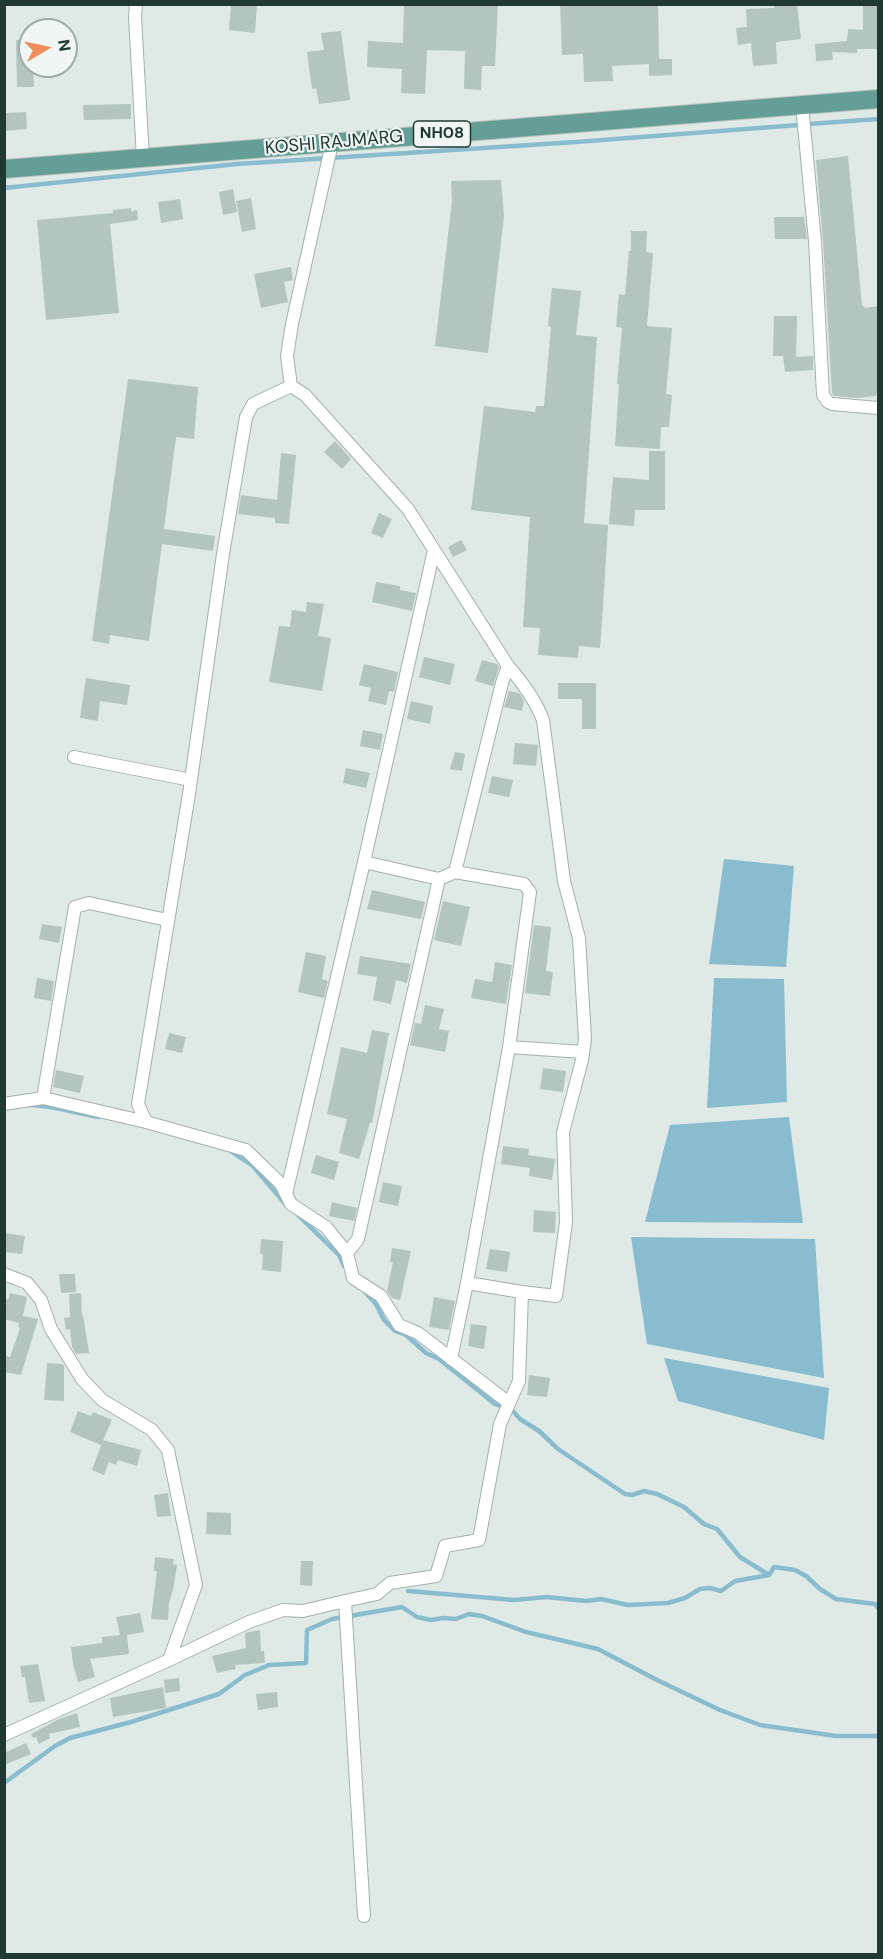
<!DOCTYPE html>
<html>
<head>
<meta charset="utf-8">
<style>
  body { margin:0 }
  #map { position:relative; width:883px; height:1959px; overflow:hidden; background:#dfeae6; font-family:"DM Sans",sans-serif }
  canvas { display:block }
  .frame { position:absolute; inset:0; border:6px solid #213935; pointer-events:none }
  .north { position:absolute; left:18px; top:18px; width:60px; height:60px; box-sizing:border-box; background:#eff6f3; border:2px solid #9daaa7; border-radius:50%; rotate:81deg; font-size:16px; font-weight:700; line-height:24px; text-align:center; color:#213935 }
  .north::after { content:''; display:block; margin:auto; width:21px; height:27px; background:#ed8d59; clip-path:polygon(50% 0,100% 100%,50% 72%,0 100%) }
</style>
</head>
<body>
<div id="map">
<canvas width="883" height="1959"></canvas>
<div class="frame"></div>
<div class="north">N</div>
</div>
<script>
const g = document.querySelector('canvas').getContext('2d');
g.lineJoin = 'round';
function fillPath(path, color) {
  g.fillStyle = color;
  g.fill(path, 'evenodd');
}
function strokePath(path, color, width, dash) {
  g.strokeStyle = color;
  g.lineWidth = width;
  g.lineCap = dash ? 'butt' : 'round';
  g.setLineDash(dash || []);
  g.stroke(path);
}
function label(font, color, halo, rows, align = 'center') {
  g.font = font + ' "DM Sans",sans-serif';
  g.lineWidth = 4.5;
  g.setLineDash([]);
  g.textBaseline = 'middle';
  g.strokeStyle = halo;
  g.fillStyle = color;
  for (const [text, x, y, turn = 0] of rows) {
    g.save();
    g.translate(x, y);
    g.rotate((+turn || 0) * Math.PI / 180);
    g.textAlign = isNaN(turn) ? turn : align;
    if (halo) g.strokeText(text, 0, 0);
    g.fillText(text, 0, 0);
    g.restore();
  }
}
const water = new Path2D(`
  M724 859 794 866 786 967 709 964Z
  M714 978 784 979 787 1102 707 1108Z
  M789 1117 803 1223 645 1222 670 1125Z
  M631 1237 815 1239 824 1378 647 1344Z
  M664 1358 829 1388 824 1440 678 1401Z`);
const stream = new Path2D(`
  M809 124 878 119
  M4 188 237 164 576 142 798 125
  M31 1105C54 1106 76 1113 99 1117
  M229 1150 253 1166 287 1206
  M298 1215 339 1255 344 1266
  M365 1292 376 1304 384 1320 395 1331 406 1335 426 1353 439 1359 495 1404 512 1410 520 1419 539 1431 558 1449 625 1494 632 1495 644 1491 657 1494 684 1507 704 1524 717 1529 740 1557 769 1575 774 1567 795 1570 806 1576 820 1589 836 1599 875 1604 878 1608
  M408 1591 514 1600 547 1597 586 1601 601 1599 628 1605 668 1603 685 1598 700 1589 710 1588 721 1591 735 1581 769 1575
  M4 1783 55 1746 70 1738 131 1722 219 1694 245 1675 269 1665 306 1663 307 1630 332 1619 402 1607 417 1617 431 1620 443 1618 456 1619 469 1614 482 1616 526 1632 598 1649 657 1680 720 1710 760 1725 836 1736H878`);
const building = new Path2D(`
  M231 4H257L255 33 229 30Z
  M404 4H498L495 66H482L481 90 464 89 465 51 427 50 425 94 401 93 402 69 367 67 368 41 403 43Z
  M560 4H658L659 59H672V75L649 76V64L612 66 613 81 584 82 583 54 562 55Z
  M774 4H797L801 39 776 42 777 64 753 66 751 43 738 45 736 28 747 27 746 9 774 8Z
  M863 4H879V49H857V53L832 52 833 60 816 61 815 44 847 41 848 29 863 30Z
  M341 31 350 100 319 104 316 88 312 89 307 52 324 50 321 33Z
  M16 40H30V66H33L34 87H17Z
  M131 104V119L84 120 83 105Z
  M26 112 27 129 4 131V113Z
  M848 156 862 306H864L865 308 879 306V393L876 394V396L857 398 834 396 832 393 823 241 816 160Z
  M501 180 504 216 488 353 435 346 452 201 451 181Z
  M233 189 237 212 223 215 219 192Z
  M251 198 256 229 242 232 236 201Z
  M180 199 183 219 161 223 158 202Z
  M131 208V211L137 210 138 220 110 224 119 313 46 320 37 220 113 213V210Z
  M774 217H804L807 239H775Z
  M631 231H647L646 252 653 253 647 326 672 328 666 394 672 395 669 427H661L660 449 615 446 619 384H617L622 328 616 327 619 294 625 295 629 251H631Z
  M291 267 293 280 284 282 288 302 261 308 254 274Z
  M552 288 581 291 576 335 597 337 584 523 608 525 603 607 600 648 579 646 578 658 538 655 540 628 523 627 530 517 471 510 484 406 535 412 536 406H544L551 327 548 326Z
  M774 316H797L796 357 813 356V370L785 372 783 356H773Z
  M128 379 198 387 194 439 176 437 164 529 215 536 213 551 162 544 149 641 110 635 109 644 92 641Z
  M335 441 351 459 342 469 324 452Z
  M649 451H665V510H635L634 526 609 524 613 477 649 480Z
  M281 453 296 455 289 524 275 523V518L238 514 241 495 277 500Z
  M379 513 392 519 383 538 371 533Z
  M461 540 467 550 453 557 448 547Z
  M376 582 400 586V590L416 593 412 611 372 602Z
  M307 602 324 604 318 636 331 638 322 691 269 682 279 626 290 627 292 610 306 612Z
  M424 657 455 664 450 685 419 677Z
  M482 660 497 664 499 667 493 686 475 681Z
  M364 664 398 672 394 692 389 691 386 705 368 701 371 688 359 685Z
  M86 678 130 685 127 705 100 701 98 721 80 718Z
  M558 683H596V729H582V699H558Z
  M509 691 519 693 521 696 524 701 522 711 504 707Z
  M411 701 433 706 430 724 407 719Z
  M363 730 383 734 380 750 360 746Z
  M515 743 538 745 536 766 513 764Z
  M455 752 465 754 462 771 450 769Z
  M346 768 370 773 366 788 343 783Z
  M492 776 513 780 509 797 488 793Z
  M372 890 425 902 421 919 367 909Z
  M443 901 470 907 461 946 434 940Z
  M42 924 62 927 59 943 39 939Z
  M534 925 551 927 546 971 553 972 550 996 525 993Z
  M306 952 326 956 322 979 328 981 324 998 298 992Z
  M360 956 411 964 407 983 396 980 391 1004 373 1000 377 977 357 974Z
  M495 962 512 965 506 1004 471 998 475 979 492 982Z
  M37 978 54 981 51 1001 34 998Z
  M425 1005 444 1009 439 1029 449 1031 445 1052 410 1045 415 1023 421 1024Z
  M372 1030 389 1033 372 1123H370L359 1159 339 1153 347 1119 327 1114 341 1047 367 1053Z
  M169 1033 186 1037 182 1053 165 1049Z
  M543 1068 566 1071 563 1092 540 1089Z
  M56 1070 84 1076 80 1093 53 1087Z
  M503 1146 529 1149 528 1155 555 1159 552 1180 529 1176 530 1168 501 1164Z
  M316 1155 339 1162 334 1180 311 1173Z
  M383 1182 402 1186 398 1206 379 1202Z
  M332 1202 357 1208 354 1221 329 1216Z
  M534 1210 556 1212 555 1233 533 1232Z
  M4 1233 25 1236 22 1254 4 1252Z
  M261 1239 283 1241 281 1272 262 1270 263 1254H260Z
  M392 1248 411 1251 400 1300 392 1298 387 1291 393 1262H390Z
  M490 1249 510 1252 507 1272 486 1269Z
  M59 1274H75L76 1292 61 1293Z
  M10 1293 27 1297 23 1316 38 1319 21 1375 4 1372 6 1356 10 1357 20 1328 18 1327 19 1323 4 1319V1298L8 1300Z
  M81 1293 82 1316 83 1315 89 1353 76 1354 72 1347 70 1329 66 1330 64 1318 70 1317 69 1294Z
  M434 1297 455 1301 449 1330 429 1327Z
  M471 1324 487 1326 484 1349 468 1346Z
  M47 1363 63 1364 64 1366V1401L44 1400Z
  M529 1375 550 1378 547 1397 527 1395Z
  M78 1411 91 1416 93 1412 112 1420 101 1445 70 1432Z
  M103 1440 141 1450 137 1466 118 1460 116 1465 109 1462 104 1475 92 1470Z
  M168 1493 171 1516 157 1517 154 1495Z
  M207 1512 231 1513V1535L206 1534Z
  M155 1557 174 1559 173 1564 177 1565 173 1590 169 1603 168 1620 151 1619 157 1571H154Z
  M301 1561H313L312 1586 300 1585Z
  M140 1613 144 1632 127 1635 129 1654 90 1659 95 1677 78 1682 73 1664 71 1647 102 1643V1637L120 1635 116 1617Z
  M260 1630 261 1651H264L265 1663 235 1665 236 1669 217 1673 212 1656 246 1648 245 1633Z
  M38 1664 45 1701 29 1703 25 1677H22L20 1666Z
  M179 1678 180 1691 165 1693 164 1680Z
  M163 1687 166 1708 113 1717 110 1698Z
  M277 1692 278 1707 258 1710 256 1694Z
  M77 1713 80 1727 49 1734 50 1738 39 1744 36 1737 33 1738 31 1734 59 1719Z
  M26 1743 31 1754 4 1765V1753Z`);
const street = new Path2D(`
  M136 4 135 17 143 158
  M802 105 815 241 823 395 828 402 832 404 878 408
  M291 386 253 404 246 417 223 554 189 794 138 1104 146 1122 246 1150 281 1184 291 1204 326 1227 347 1253 353 1278 381 1296 399 1325 418 1333 509 1403
  M74 757 191 780
  M364 862 434 550
  M455 872 524 884 530 892 509 1047 583 1052
  M509 1047 467 1283 522 1292
  M4 1104 43 1098
  M146 1122 43 1098 75 907 89 903 167 920
  M286 1194 364 862 439 879
  M347 1253 358 1239 439 879 455 872 502 683 508 666
  M4 1274 27 1283 41 1300 51 1329 82 1379 102 1400 152 1430 168 1450 196 1585 169 1660 4 1735
  M451 1359 467 1283
  M345 1601 364 1916
  M169 1660 249 1622 283 1610 303 1611 345 1601 377 1594 390 1583 436 1576 445 1546 479 1540 500 1424 519 1381 522 1292 556 1296 566 1222 563 1132 582 1060 585 1039 579 938 564 881 543 720C535 699 523 683 508 666L408 509 305 395 291 386 287 356 292 324 332 143`);
const primary = new Path2D(`
  M4 169 878 99`);
const shields = [
  [442,134,57]
];
const shieldNames = [
  ["NH08",442,134]
];
const streetNames = [
  ["KOSHI RAJMARG",334,143,-5]
];
fillPath(water, '#88bcce');
strokePath(stream, '#88bcce', 4.5);
fillPath(building, '#b4c4bf');
strokePath(street, '#a2b1ad', 14);
strokePath(primary, '#bcc4c2', 20);
strokePath(street, '#fff', 12);
strokePath(primary, '#659e95', 18);
for (const [x, y, w] of shields) {
  const box = new Path2D();
  box.roundRect(x - w / 2, y - 13, w, 26, 4.5);
  g.fillStyle = '#eff6f3';
  g.fill(box);
  strokePath(box, '#213935', 1.5);
}
label('bold 16px', '#213935', null, shieldNames);
label('18px', '#213935', '#eff6f3', streetNames);
</script>
</body>
</html>
